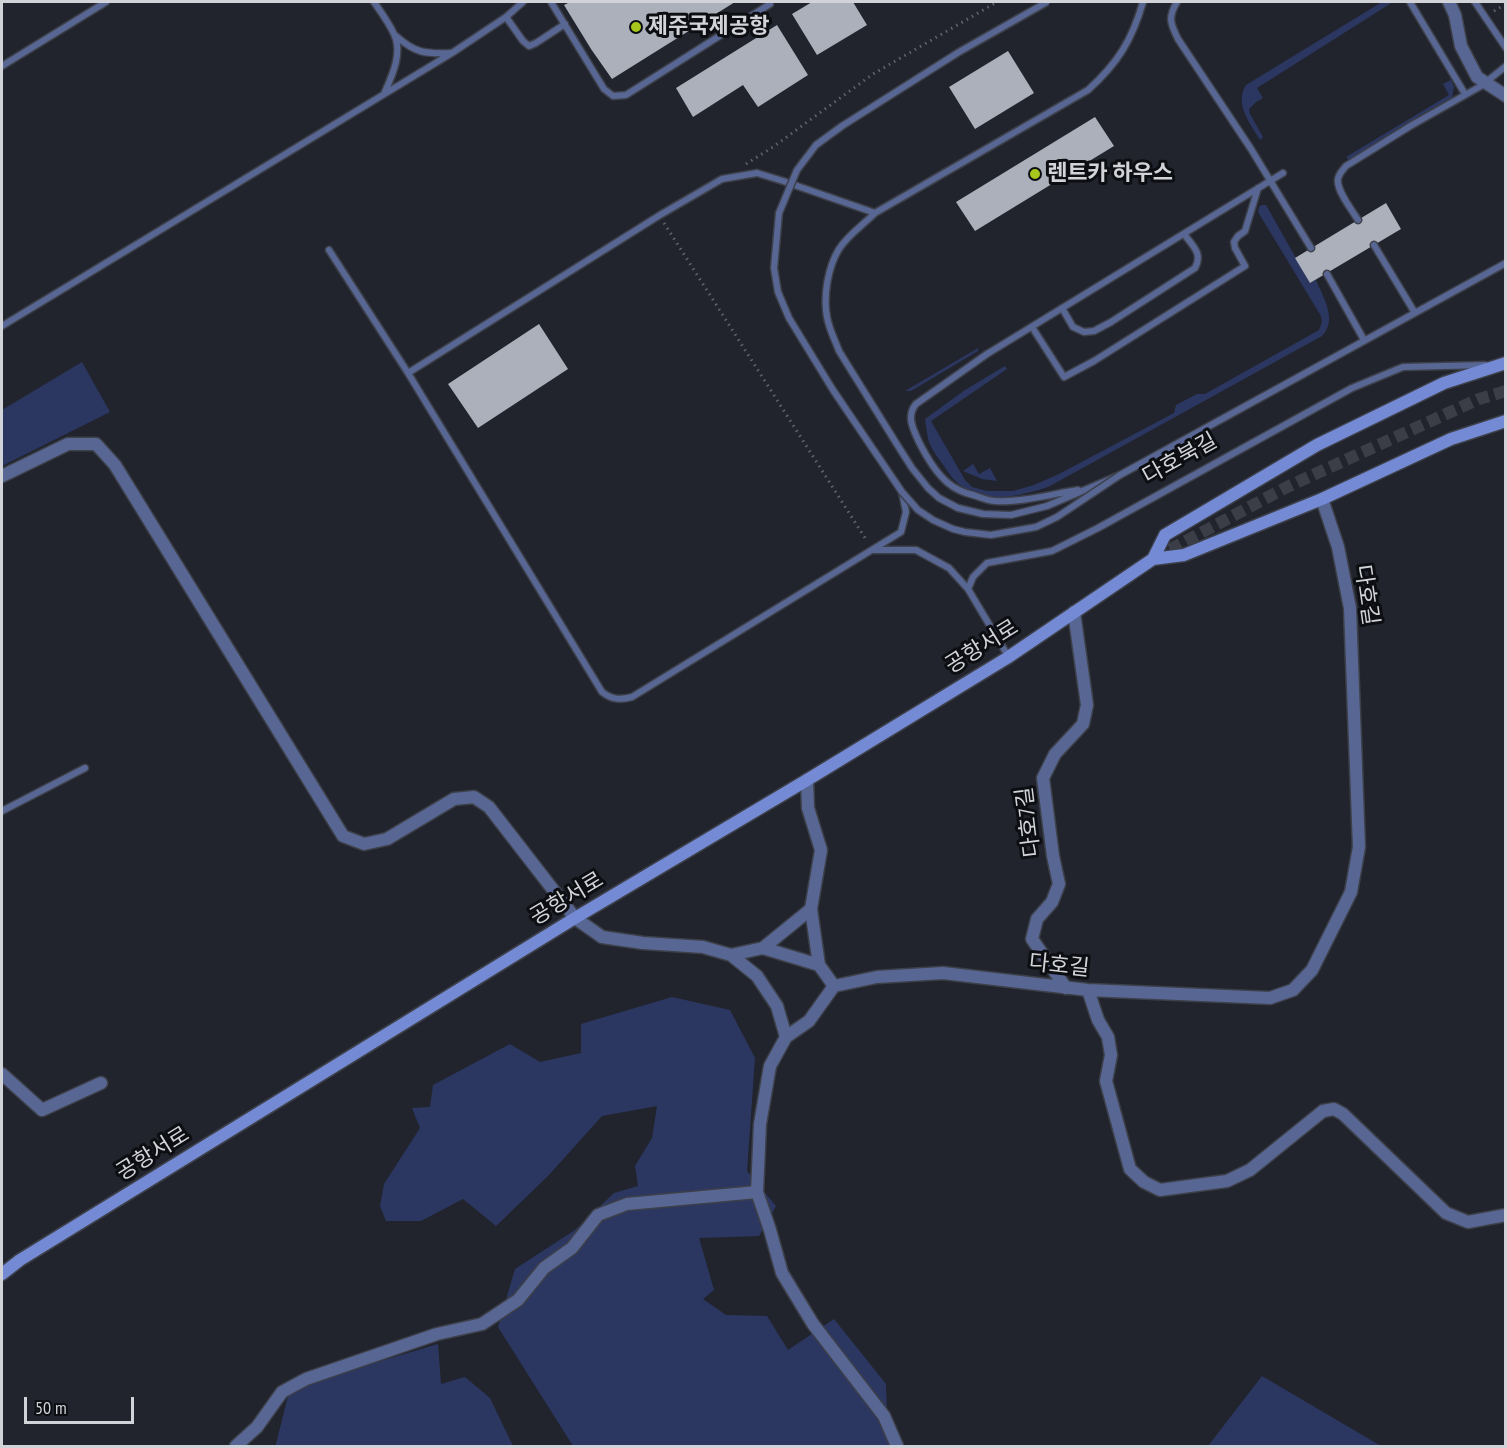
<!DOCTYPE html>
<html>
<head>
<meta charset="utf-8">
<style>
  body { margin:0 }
  #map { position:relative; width:1507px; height:1448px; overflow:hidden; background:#21242d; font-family:"PT Sans Narrow",sans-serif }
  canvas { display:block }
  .frame { position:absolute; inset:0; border:3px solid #d1d3d9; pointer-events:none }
  .scale { position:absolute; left:24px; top:1397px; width:110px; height:27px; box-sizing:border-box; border:3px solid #d1d3d9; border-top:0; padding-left:8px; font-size:18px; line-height:21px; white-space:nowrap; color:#d1d3d9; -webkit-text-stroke:4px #0c0e12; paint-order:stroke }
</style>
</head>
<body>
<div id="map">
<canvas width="1507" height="1448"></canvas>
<div class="frame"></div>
<div class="scale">50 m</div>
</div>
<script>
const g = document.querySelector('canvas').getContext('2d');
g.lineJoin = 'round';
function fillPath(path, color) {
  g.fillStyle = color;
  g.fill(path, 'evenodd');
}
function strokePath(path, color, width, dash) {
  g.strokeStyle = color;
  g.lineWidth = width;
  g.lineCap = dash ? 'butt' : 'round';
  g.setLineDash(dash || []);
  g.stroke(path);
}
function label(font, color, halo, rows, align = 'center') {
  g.font = font + ' "PT Sans Narrow","Noto Sans KR",sans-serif';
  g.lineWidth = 6;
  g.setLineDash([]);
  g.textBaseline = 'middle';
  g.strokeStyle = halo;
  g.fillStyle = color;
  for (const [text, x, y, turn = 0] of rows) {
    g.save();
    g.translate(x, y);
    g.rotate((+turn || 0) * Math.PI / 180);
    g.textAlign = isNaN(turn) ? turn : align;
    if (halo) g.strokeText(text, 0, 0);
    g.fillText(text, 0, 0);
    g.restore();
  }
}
const green = new Path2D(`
  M1382 2H1393L1257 88 1263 98 1256 102 1249 109 1250 114 1263 137 1260 140C1250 123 1234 104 1246 85Z
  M1451 80 1454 87 1452 98 1349 160 1346 157 1449 95 1443 84Z
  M1262 205H1266L1310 283 1316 280C1323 297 1338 320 1322 336L1050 486C1023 496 988 504 963 487 955 482 949 474 944 466 939 459 932 450 929 442 927 435 926 426 925 419L965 390 1005 366 1007 369 931 421 965 480 972 487 987 491H1013L1034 485 1059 474 1174 413 1176 405 1197 394H1205L1319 330 1322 322 1321 316 1258 212 1259 207Z
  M978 348V351L911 391H905Z
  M82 362 110 412 2 466V410Z
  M973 464 979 474 990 468 997 481 982 479 963 471Z
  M672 997 730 1010 755 1058 747 1171 776 1206 759 1236 699 1238 714 1290 703 1299 726 1315 767 1316 788 1350 834 1319 886 1384 888 1446H573L498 1327 515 1269 575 1230 614 1193 638 1186 635 1166 652 1138 657 1106 602 1116 548 1176 496 1226 463 1199 421 1221H386L380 1206 384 1184 420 1128 412 1108 430 1107 433 1085 510 1044 540 1062 581 1053V1024Z
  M438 1344 441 1384 465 1377 490 1398 513 1446H276V1444L290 1388Z
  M1262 1376 1381 1446H1208Z`);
const building = new Path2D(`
  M570 2H735L612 79 591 49 564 5Z
  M812 2H853L867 25 817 55 792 14Z
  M777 25 808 75 758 107 743 85 693 117 676 88Z
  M1008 51 1034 93 975 129 949 87Z
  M1095 117 1114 146 975 231 956 202Z
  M1386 203 1401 229 1310 283 1295 258Z
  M539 324 568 369 478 428 448 384Z`);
const secondaryTunnel = new Path2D(`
  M1154 558 1287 487 1479 399 1506 391`);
const path = new Path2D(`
  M1494 11 1506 4
  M746 164 773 147 873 74 997 2
  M664 223 867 541`);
const lane = new Path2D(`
  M374 2C381 12 389 23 394 34 403 53 392 76 384 94
  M551 2 604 89 613 96 626 95 770 4
  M1143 2C1132 40 1118 63 1088 90L875 213C863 225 848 235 839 249 828 267 823 296 827 317 829 329 835 340 839 351L898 446 912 468 928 488 939 498 958 508 983 514 1011 515 1047 506 1120 475 1506 263
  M1177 2C1168 17 1170 23 1178 39L1251 149 1311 248
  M1410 2 1465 94
  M1475 2 1506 48
  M506 17 523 41 529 46 536 43 565 24
  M396 36C415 53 425 54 450 53
  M2 66 106 2
  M875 213 783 181 757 173 722 179 660 215 408 373 602 692C612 700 621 700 632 697L901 532 906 512 902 492
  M1358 220C1352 210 1336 190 1338 179 1339 173 1343 170 1346 166L1412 125 1481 86 1506 66
  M1374 245 1415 313
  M329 250 408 373
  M1327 274 1364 340
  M1062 308 1073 327 1084 332 1094 331 1111 322 1195 268C1203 254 1193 246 1184 234
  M2 326 452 53 506 17 523 2
  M1032 327 1064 377 1094 361 1245 266 1235 248 1234 242 1238 236 1245 231 1258 188
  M1078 490C1053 494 1019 503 995 501 988 501 980 497 973 495 965 493 955 489 948 483 936 473 926 456 919 442 913 429 906 416 916 404L987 354 1283 173
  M874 550H916L949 568 968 589
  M1008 656 968 589 973 577 987 563 1052 551 1098 528 1352 388 1403 367 1485 365
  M2 811 85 768`);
const street = new Path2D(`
  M1449 2 1455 15 1461 46 1477 77 1506 96
  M2 476 68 444H96L115 465 343 836 364 844 387 839 454 799 474 797 489 807 575 918 602 937 643 943 703 947 731 955 757 976 777 1006 786 1037
  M807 780 808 808 821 850 811 909 819 965 834 986
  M763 948 819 965
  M731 955 763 948 811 909
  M1066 988 1032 939 1037 919 1052 902 1059 884 1053 856 1043 778 1055 754 1083 724 1087 705 1074 612
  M1088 990 1098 1020 1108 1037 1111 1055 1106 1081 1130 1169 1144 1182 1160 1190 1227 1181 1250 1170 1323 1111 1334 1109 1343 1114 1446 1213 1468 1222 1506 1215
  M2 1074 42 1110 101 1083
  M236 1446 257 1427 282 1392 306 1379 437 1334 482 1324 518 1300 544 1268 572 1248 598 1215 627 1204 757 1192
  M897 1446 884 1416 813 1324 782 1273 770 1230 757 1192 760 1124 770 1066 786 1037 809 1021 834 986 877 977 943 973 1088 990 1270 998 1293 990 1312 970 1351 892 1359 847 1350 608 1338 547 1322 499`);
const secondary = new Path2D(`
  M1153 559 1165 535 1317 445 1444 383 1506 363
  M2 1274 20 1260 575 918 807 780 1007 658 1153 559 1184 555 1322 499 1451 439 1506 421`);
const laneBridge = new Path2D(`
  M1047 2 959 52 842 126 816 145 797 170 779 213 774 268 778 292 789 318 833 390 902 492 918 510 933 520 953 529 965 532 991 535 1036 527 1057 517 1120 475`);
const markers = [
  [636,27,6,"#a8c71c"],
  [1035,174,6,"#a8c71c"]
];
const poiNames = [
  ["제주국제공항",648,27],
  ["렌트카 하우스",1047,174]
];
const streetNames = [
  ["다호북길",1180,459,-29],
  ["다호길",1366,595,82],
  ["공항서로",982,647,-32],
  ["다호7길",1029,822,-97],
  ["공항서로",567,899,-31],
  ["다호길",1059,966,6],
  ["공항서로",153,1154,-32]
];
fillPath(green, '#2c3761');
fillPath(building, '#abb0bb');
strokePath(secondaryTunnel, '#3b3e47', 12, [12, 6]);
strokePath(lane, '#3d4049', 9);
strokePath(street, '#3d4049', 15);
strokePath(secondary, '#3d4049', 15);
strokePath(path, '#62646c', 3, [1.5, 4.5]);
strokePath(lane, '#586694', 6);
strokePath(street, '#586694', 12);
strokePath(secondary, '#748ad5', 12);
strokePath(laneBridge, '#3d4049', 9, []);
strokePath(laneBridge, '#586694', 6);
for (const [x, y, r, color] of markers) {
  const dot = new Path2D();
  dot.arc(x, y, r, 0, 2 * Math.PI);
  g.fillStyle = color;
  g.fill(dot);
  strokePath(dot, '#0c0e12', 2);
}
label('bold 22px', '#d1d3d9', '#0c0e12', poiNames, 'left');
label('22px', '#d1d3d9', '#0c0e12', streetNames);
</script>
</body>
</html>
